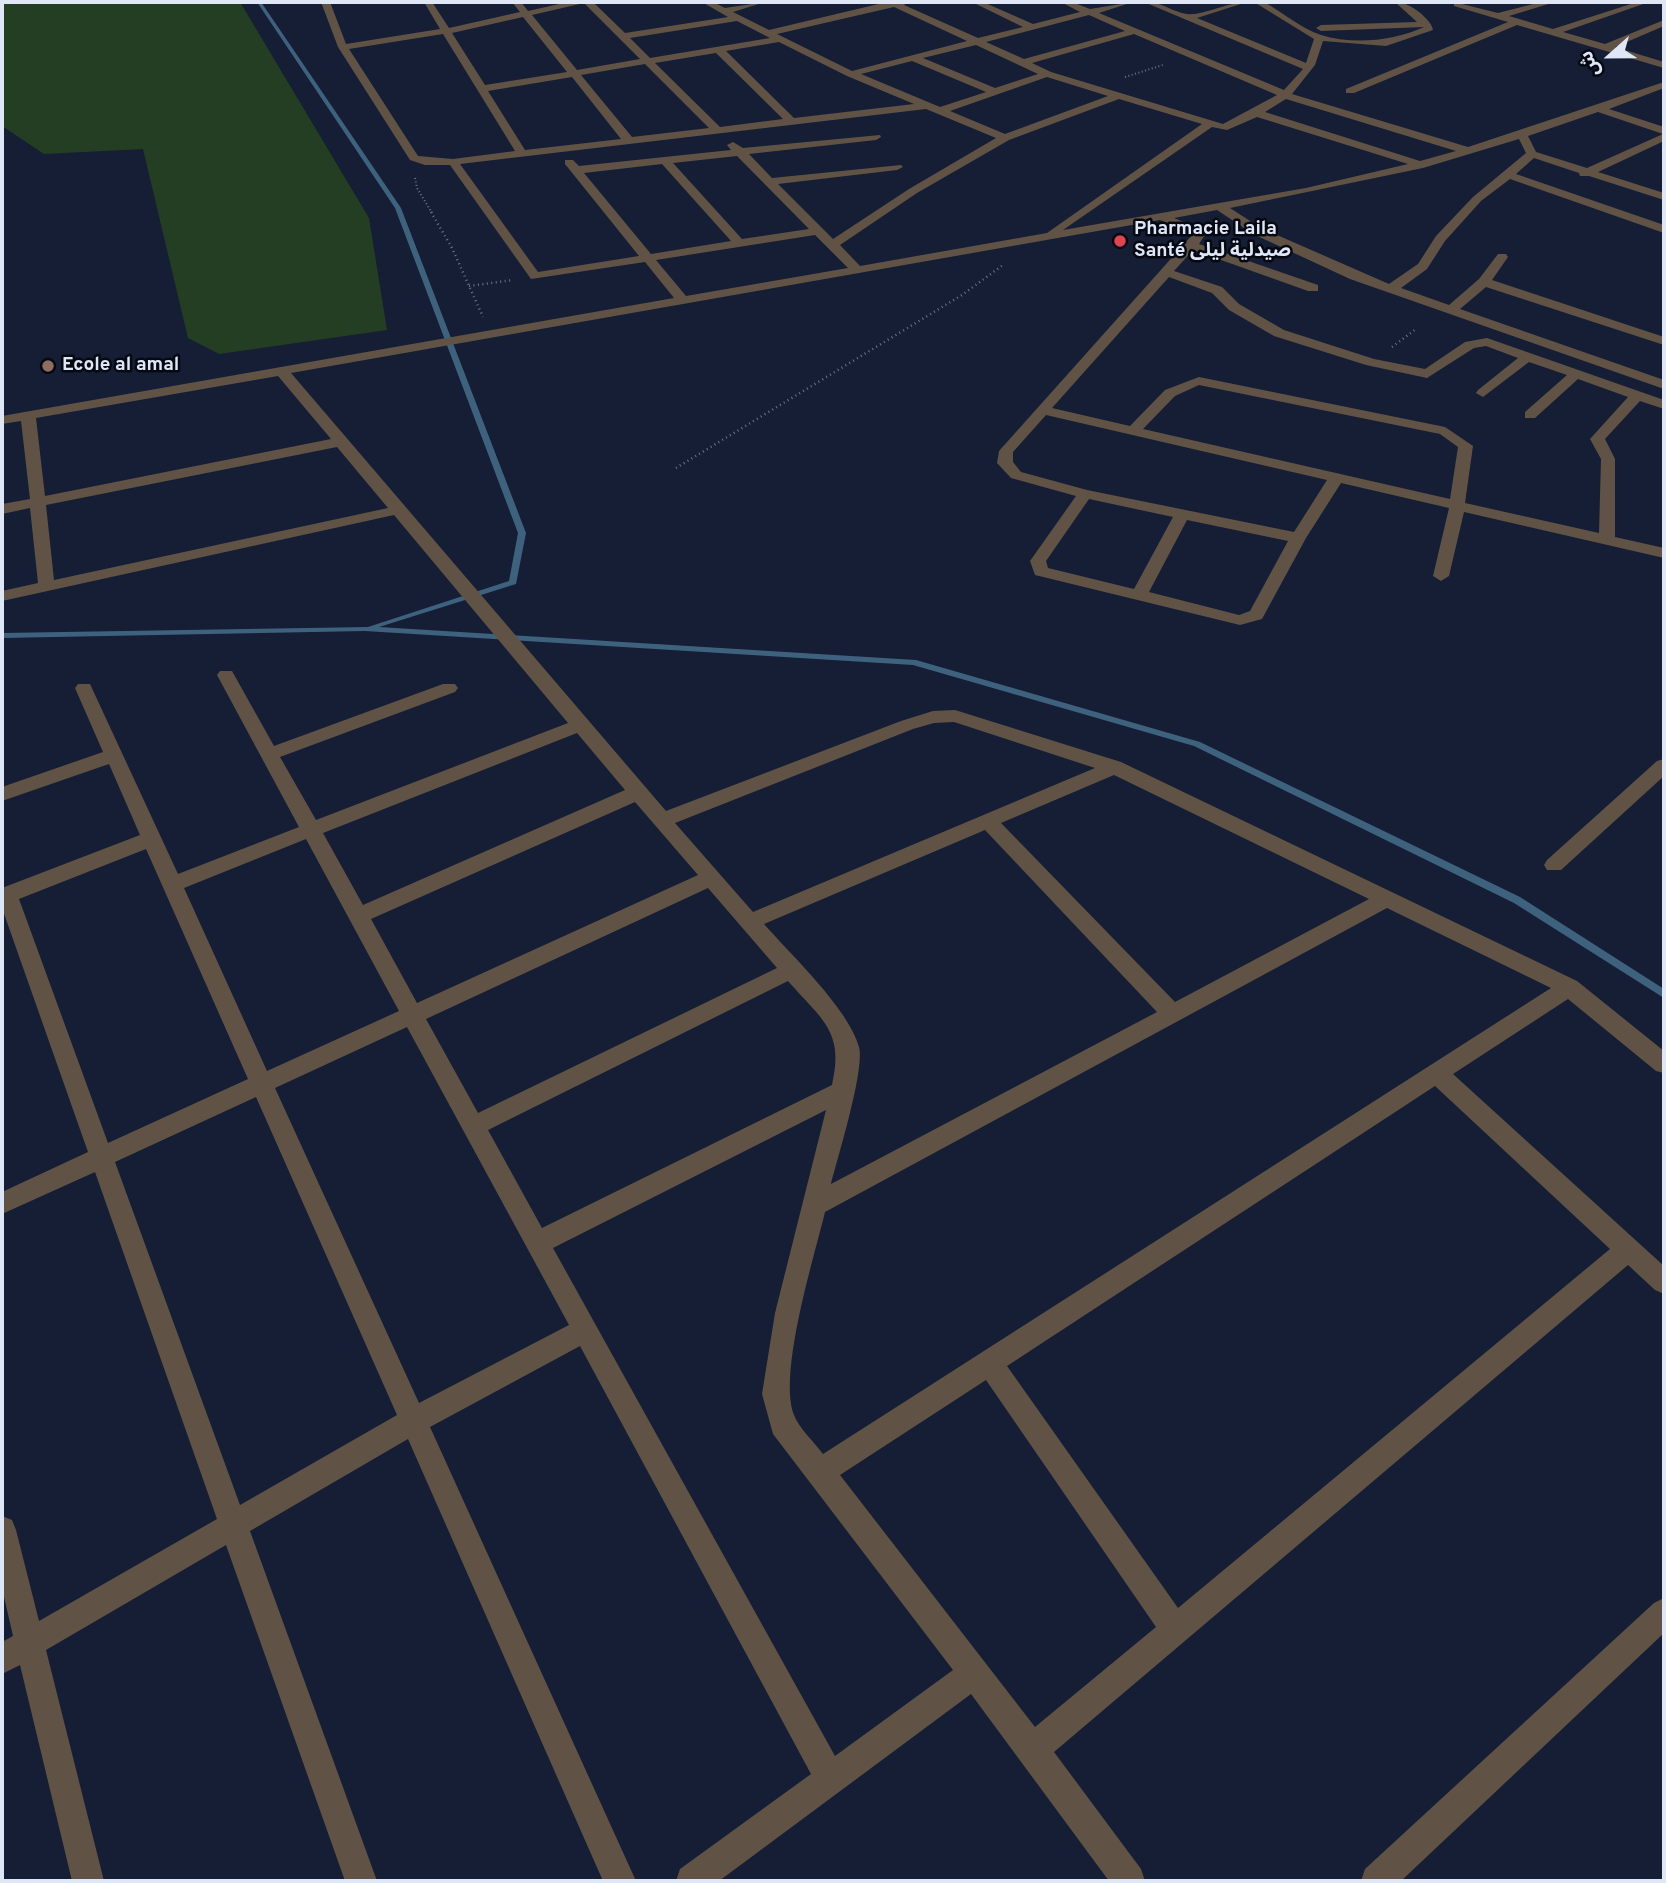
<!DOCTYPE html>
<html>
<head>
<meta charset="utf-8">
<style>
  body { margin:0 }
  #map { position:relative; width:1666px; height:1883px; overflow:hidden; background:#151e35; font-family:Overpass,"Noto Sans Arabic",sans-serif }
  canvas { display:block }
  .frame { position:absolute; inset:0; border:4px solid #dfe6f6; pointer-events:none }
  .north { position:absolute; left:1575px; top:21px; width:70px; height:70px; -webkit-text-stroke:5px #060912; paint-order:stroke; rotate:249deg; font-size:19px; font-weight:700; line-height:28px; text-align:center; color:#dfe6f6 }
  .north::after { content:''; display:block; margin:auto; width:24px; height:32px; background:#dfe6f6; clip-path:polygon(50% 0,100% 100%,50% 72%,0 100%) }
</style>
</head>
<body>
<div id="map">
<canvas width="1666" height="1883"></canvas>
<div class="frame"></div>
<div class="north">ش</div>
</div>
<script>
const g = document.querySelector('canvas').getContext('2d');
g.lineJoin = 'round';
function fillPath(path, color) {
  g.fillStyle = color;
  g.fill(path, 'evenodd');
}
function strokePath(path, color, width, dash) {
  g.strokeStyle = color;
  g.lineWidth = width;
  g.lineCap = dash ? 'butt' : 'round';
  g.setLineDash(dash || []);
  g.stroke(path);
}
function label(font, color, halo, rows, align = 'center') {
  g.font = font + ' Overpass,"Noto Sans Arabic",sans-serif';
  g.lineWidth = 5;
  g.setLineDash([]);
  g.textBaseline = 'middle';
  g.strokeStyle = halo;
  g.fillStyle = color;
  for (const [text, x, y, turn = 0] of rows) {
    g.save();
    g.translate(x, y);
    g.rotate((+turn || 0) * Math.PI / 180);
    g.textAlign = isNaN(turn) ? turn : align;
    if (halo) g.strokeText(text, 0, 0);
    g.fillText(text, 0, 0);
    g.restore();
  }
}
const green = new Path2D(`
  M2 2H240L369 218 387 330 219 354 188 338 143 149 44 154 2 126Z`);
const stream = new Path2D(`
  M257 2H261L401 208 526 533 516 584 379 627 916 660 1200 742 1520 897 1664 989V998L1514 903 1194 746 913 665 365 631 2 638V633L368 627 509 581 518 533 395 208Z`);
const pathFar1 = new Path2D(`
  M1125 77 1163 65
  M415 178 417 188 432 213`);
const path = new Path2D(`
  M431 212 452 248 483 317
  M469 286 513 280
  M1392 347 1416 329
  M676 468 962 295 1003 265`);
const minor = new Path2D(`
  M321 2H330L346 44 440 29 424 2H432L449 28 520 12 512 2H521L528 11 568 2H593L625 33 728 17 702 2H713L725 8 765 2 733 12 769 30 887 2H908L904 5 978 38 1023 27 972 2H983L1033 24 1080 12 1061 2H1072L1090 9 1133 2 1099 13 1284 90 1303 69 1144 2C1161 1 1172 12 1187 14 1203 16 1228 2 1247 2L1197 18 1306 63 1314 39 1254 2H1264C1282 12 1302 29 1321 35 1353 45 1394 41 1424 27L1321 31 1316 28 1321 25 1417 22 1395 2C1409 1 1432 20 1433 30L1386 46 1323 41 1315 65 1292 94 1468 147 1664 82V88L1609 109 1664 127V141L1598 172 1664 193V200L1589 176H1580L1579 173 1534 158 1516 174 1664 225V233L1510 179 1481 201 1445 241 1427 269 1401 288 1449 305 1479 279 1498 254H1506L1508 257 1492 280 1664 337V345L1486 287 1460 309 1664 380V389L1350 279 1253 234 1217 210 1174 218 1204 230 1206 233 1199 244 1318 285V291H1308L1193 250 1174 271 1222 287 1239 304 1284 330 1374 359 1425 369 1465 342 1487 338 1664 400V409L1640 401 1605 439 1615 459V537L1664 548V558L1464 512 1449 576 1441 581 1433 576 1449 508 1341 483 1306 538 1262 619 1240 625 1035 575 1030 561 1076 496 1011 478 997 463 999 451 1193 234 1160 220 291 373 666 811 901 721 933 711 955 710 1121 762 1577 981 1664 1051V1073L1656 1071 1568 999 1453 1074 1664 1266V1294L1655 1290 1628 1265 1054 1752 1141 1869 1145 1881H1109L971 1694 719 1881H676L680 1869 811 1774 580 1346 430 1427 636 1881H603L408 1439 250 1531 377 1881H345L226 1545 46 1650 104 1881H72L20 1665 2 1674V1642L13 1636 2 1588V1516L12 1520 16 1530 39 1621 217 1519 95 1172 2 1214V1192L88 1152 2 908V888L140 835 109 764 2 801V787L103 752 75 688 78 684H90L178 874 299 827 217 675 220 671H232L274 746 443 684H455L458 688 455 692 280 757 316 820 568 723 394 515 2 601V591L38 583 30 508 2 514V504L30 499 21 421 2 424V416L674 298 645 262 531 279 450 165H425L410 160 338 47ZM584 3 640 59 577 70 532 15ZM894 7 967 41 852 71 777 34ZM1089 15 1125 31 1024 59 986 42ZM523 17 567 72 485 85 452 33ZM737 21 770 38 650 58 630 38ZM443 34 515 151 453 159 418 156 349 49ZM1134 34 1277 95 1223 124 1051 72 1032 63ZM779 42 847 76 914 104 794 118 726 51ZM976 45 1038 74 995 88 923 58ZM716 53 783 119 720 127 655 63ZM912 61 986 92 940 107 861 74ZM645 64 709 128 632 137 581 75ZM572 77 621 139 525 150 488 91ZM1047 77 1108 96 1005 134 950 111ZM1119 99 1202 124 1047 233 860 266 840 245 917 193 1009 140ZM1286 99 1456 151 1420 161 1265 112ZM926 109 996 138 909 189 833 239 778 184 897 170 903 167 901 165 772 178 749 154 876 140 881 137 880 135 743 148 733 142 727 145 731 150 579 166 573 160H565V164L639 256 538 272 460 164ZM1598 112 1663 134 1587 168 1536 152 1528 136ZM1257 117 1408 164 1306 188 1063 230 1212 127 1227 130ZM1519 139 1526 153 1473 197 1436 236 1418 264 1389 284 1261 228 1230 208 1423 168ZM737 156 809 229 742 239 673 163ZM662 164 731 241 651 254 584 173ZM815 235 848 268 686 296 656 260ZM1169 277 1212 293 1229 310 1274 336 1366 365 1427 378 1474 348 1486 346 1518 358 1478 390 1476 393 1483 397 1529 362 1567 375 1525 412V418H1535L1578 379 1628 397 1590 439 1601 459 1599 533 1465 503 1473 446 1445 427 1199 377 1165 390 1130 426 1052 408ZM278 376 331 439 45 496 36 418ZM1199 385 1440 434 1458 447 1450 499 1143 429 1175 396ZM1046 415 1327 480 1294 532 1087 490 1021 472 1013 462V452ZM337 447 388 508 54 580 46 505ZM1089 499 1173 517 1134 589 1048 568 1046 561ZM1187 520 1288 541 1250 611 1239 615 1149 592ZM954 722 1095 768 753 912 675 823 913 729 934 723ZM577 733 625 790 363 905 323 833ZM1114 775 1369 899 1175 1002 1001 823ZM635 802 698 875 417 1003 371 919ZM985 830 1157 1012 831 1184C838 1157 865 1069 859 1047 848 1008 792 956 764 924ZM306 839 399 1011 267 1071 184 888ZM146 849 248 1079 108 1143 19 899ZM708 888 777 968 478 1113 426 1019ZM1387 908 1551 988 823 1454C814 1442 799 1428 794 1415 778 1373 814 1258 825 1212ZM788 981C821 1019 845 1031 832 1085L542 1228 488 1130ZM407 1027 569 1325 419 1403 275 1088ZM1435 1086 1610 1249 1178 1608 1007 1366ZM256 1097 397 1415 240 1505 115 1162ZM826 1110 775 1313 762 1394 773 1434 953 1670 835 1756 553 1248ZM986 1380 1156 1627 1035 1727 840 1475Z
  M1454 2 1498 13 1541 2H1555L1509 16 1553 29 1637 2H1649L1563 32 1605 44 1664 20V26L1615 47 1664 62V68L1517 25 1354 93H1346V89L1508 22 1454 6Z
  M1664 759V776L1561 870H1547L1544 865 1547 860 1657 761Z
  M1664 1598V1633L1401 1881H1361L1365 1869 1654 1603Z`);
const markers = [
  [1120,241,7,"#e0444e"],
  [48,366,7,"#8d6e63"]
];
const farPoinames = [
  ["Pharmacie Laila",1134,230],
  ["Santé صيدلية ليلى",1134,252],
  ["Ecole al amal",62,366]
];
fillPath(green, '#243e24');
fillPath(stream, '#3e627e');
strokePath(pathFar1, '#6b7387', 2, [1, 2.5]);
strokePath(path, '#6b7387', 2.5, [1, 3.5]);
fillPath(minor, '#605345');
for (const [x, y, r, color] of markers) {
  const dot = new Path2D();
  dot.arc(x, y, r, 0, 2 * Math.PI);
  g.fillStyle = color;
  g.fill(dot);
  strokePath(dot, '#060912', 2.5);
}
label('bold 19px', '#dfe6f6', '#060912', farPoinames, 'left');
</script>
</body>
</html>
